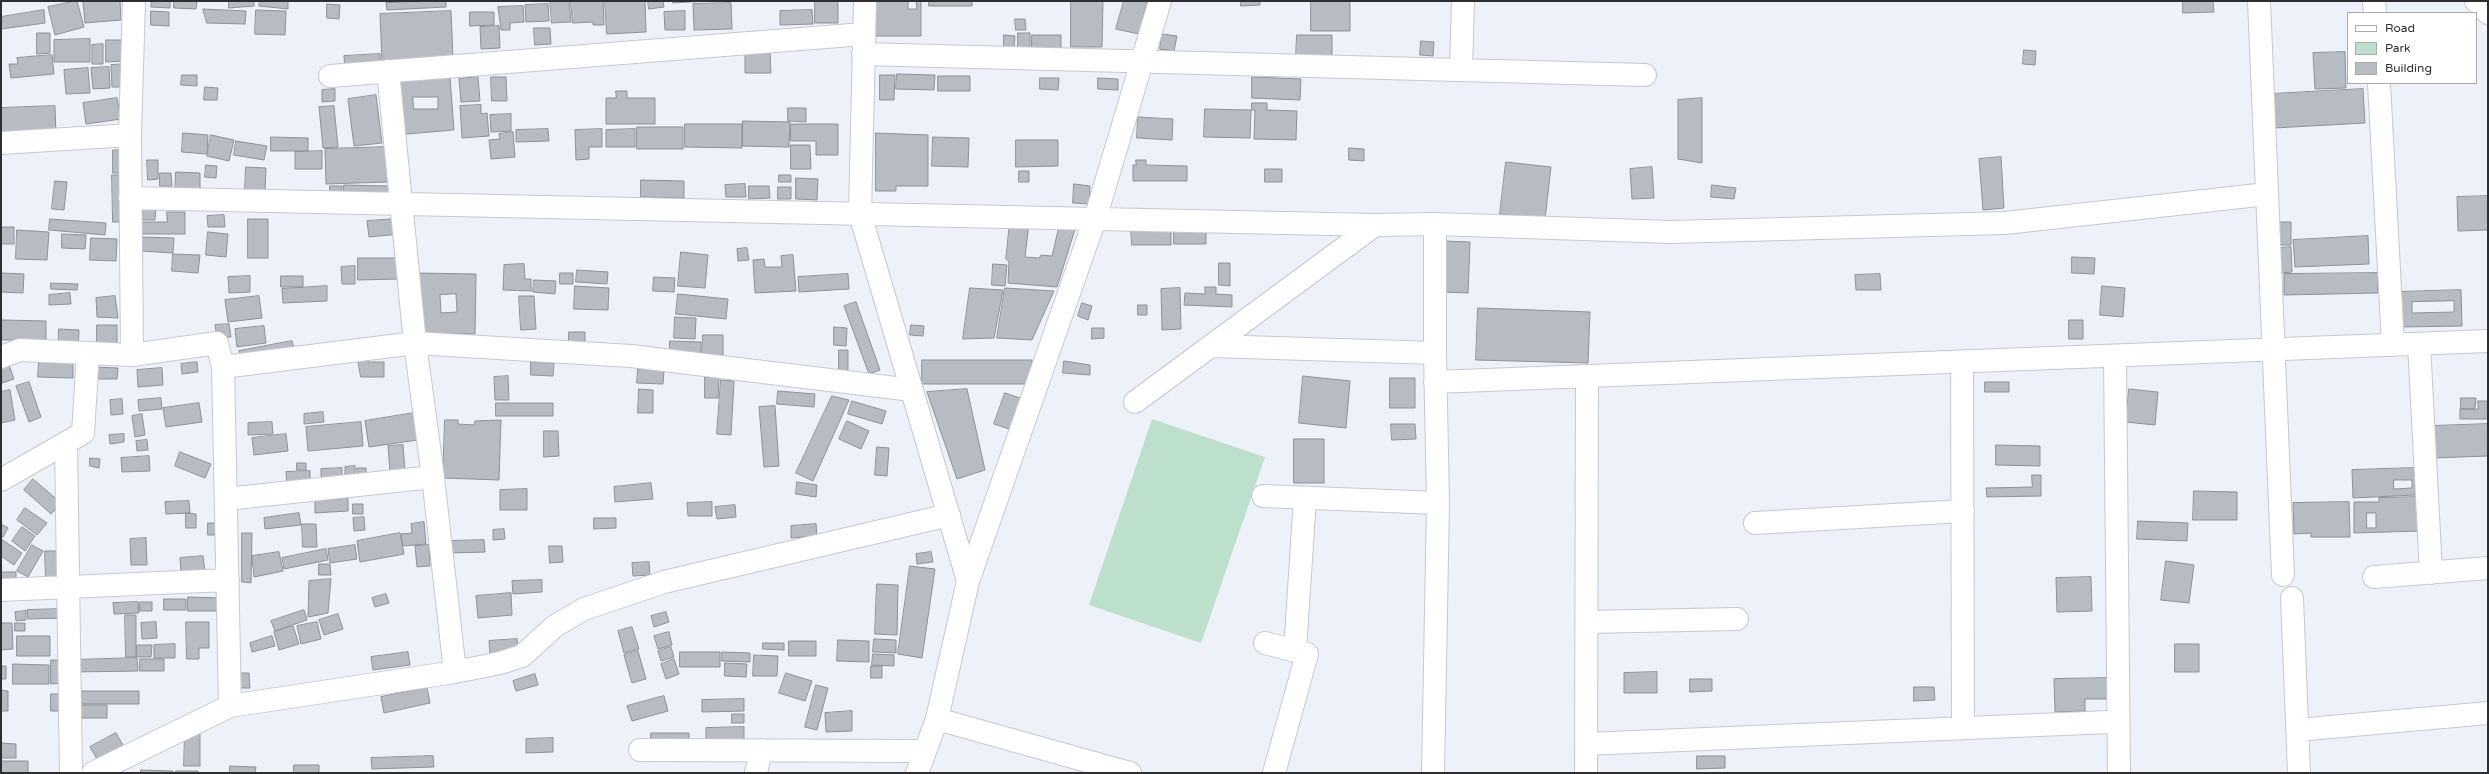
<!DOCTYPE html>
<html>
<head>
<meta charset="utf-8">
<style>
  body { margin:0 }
  #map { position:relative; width:2489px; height:774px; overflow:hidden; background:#edf2fa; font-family:"Varela Round",sans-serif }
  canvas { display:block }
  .frame { position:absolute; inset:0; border:2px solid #2c2e31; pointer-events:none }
  .legend { position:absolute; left:2347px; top:12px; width:130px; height:72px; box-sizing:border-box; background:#fff; border:1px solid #ababad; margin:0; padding:5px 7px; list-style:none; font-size:12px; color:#2c2e31 }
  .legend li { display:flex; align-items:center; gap:8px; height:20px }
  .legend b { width:20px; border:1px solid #ababad }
</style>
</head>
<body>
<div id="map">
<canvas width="2489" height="774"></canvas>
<div class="frame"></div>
<ul class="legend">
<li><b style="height:5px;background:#fff"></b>Road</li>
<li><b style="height:11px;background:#bce0cc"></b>Park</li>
<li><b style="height:11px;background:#b7bcc3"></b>Building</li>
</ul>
</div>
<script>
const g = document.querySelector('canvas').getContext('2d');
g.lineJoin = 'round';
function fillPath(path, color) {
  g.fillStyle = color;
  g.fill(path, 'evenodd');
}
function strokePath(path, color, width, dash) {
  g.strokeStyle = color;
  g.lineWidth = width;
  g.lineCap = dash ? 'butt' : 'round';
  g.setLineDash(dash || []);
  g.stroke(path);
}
const green = new Path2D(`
  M1152 419 1265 457 1201 643 1089 605Z`);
const building = new Path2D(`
  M77 1 84 27 55 35 48 7Z
  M120 1 121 20 85 23 83 2Z
  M152 1H170V8L151 7Z
  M174 1H197L196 9 174 8Z
  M229 1H254V6L229 8Z
  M260 1H288V9L259 6Z
  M446 1V7L387 10 386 3Z
  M550 1H569L571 22 552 23Z
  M571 1H603L604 25H593V22L573 23Z
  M605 1H645L646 32 607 34Z
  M648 1H663L664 7 649 9Z
  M673 1H707L673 3Z
  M815 1H838V23H815Z
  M876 1H908V9H917L916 1H921V36H876Z
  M929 1H972V6H929Z
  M1071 1H1103L1102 47H1071Z
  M1124 1H1147L1139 34 1116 29Z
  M1241 1H1260V5L1241 6Z
  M1311 1H1350V31H1311Z
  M2183 1H2213L2214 12 2183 13Z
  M731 3 732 29 694 30 693 4Z
  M327 4 340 5 339 19 327 18Z
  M548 4 549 21 526 22 525 5Z
  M523 6 524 22 510 23V30H501L498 7Z
  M203 9 246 11 245 24 207 23Z
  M44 10 45 23 1 29V17Z
  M256 10 286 11 285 35 255 34Z
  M812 10 813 24 780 25V11Z
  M151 11 169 12V26L151 25Z
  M451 11 453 59 382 63 380 14Z
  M685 11V30H665L664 12Z
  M470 12H494V25L470 26Z
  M1015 19H1025L1026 30H1016Z
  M499 26 500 48 481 49 480 27Z
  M534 28H550L551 44 535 45Z
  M37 33H50V53L37 54Z
  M1018 33H1030V48H1018Z
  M1162 34 1177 36 1174 51 1160 49Z
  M1004 35 1015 36 1014 48 1004 47Z
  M1032 35H1061V50H1032Z
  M1297 35H1332V56H1296Z
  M90 39V62H54V40Z
  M106 40H123L124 61 106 62Z
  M1421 41 1434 42 1433 56 1420 55Z
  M103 44V64H92V45Z
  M2024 50 2036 51 2035 65 2023 64Z
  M770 52 771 73H745V53Z
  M2345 52 2346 88 2315 89 2313 53Z
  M380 54V69L345 71 344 56Z
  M52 55 54 74 11 78 9 64H18L17 58Z
  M128 64 129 87H112L111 65Z
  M109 67 110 88 93 89 91 68Z
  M88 68 90 93 66 94 64 70Z
  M897 74 935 75 934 90 896 89Z
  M182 75H197V86L181 85Z
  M880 75H895L894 100H880Z
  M938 76H970V91H938Z
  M450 77 454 130 395 135 391 81ZM413 97H438V109H414Z
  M478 77 480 101 461 102 459 79Z
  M491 77H506L507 101H492Z
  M1252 77 1301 79 1300 100 1252 98Z
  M1040 78H1059L1058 90 1040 89Z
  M1098 78 1118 79V90L1098 89Z
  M205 87 218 88 217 100H204Z
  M335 89V101L322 102V90Z
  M2363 89 2365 123 2274 128 2271 94Z
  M616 91H627V98H655V124H606V98H616Z
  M376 95 382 143 354 146 348 99Z
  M117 98 121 119 86 124 83 103Z
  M1702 98V163L1678 159V100Z
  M1252 103H1267V110L1297 111 1296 140 1254 139 1255 110H1252Z
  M481 105V114L487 113 489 136 462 138 460 106Z
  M55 106 56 137 1 138V108Z
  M334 106 338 147 323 148 319 107Z
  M788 108H806V122L788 121Z
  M1205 109 1251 110 1250 138 1204 137Z
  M511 114V131L491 132 490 115Z
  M1138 117 1173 119 1172 140 1137 138Z
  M743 121 790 122 789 147 743 146Z
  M685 124H742V148L685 147Z
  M791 124H838V155H816V141H791Z
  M637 127H683V149H637Z
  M548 129 549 141 516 142V130Z
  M602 129V147H589V159L576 160 575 130Z
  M635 129V147H606V130Z
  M513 132 515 157 491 159 489 140 500 139 499 134Z
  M183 133 208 135 207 154 182 152Z
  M876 133 928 135V186H896V191H876Z
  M211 135 234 140 229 161 207 156Z
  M271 137 308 138V151H271Z
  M933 137 969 138 968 167 932 166Z
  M1016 140H1058V166L1016 167Z
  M236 141 267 146 264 160 234 155Z
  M791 145H810L811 169H791Z
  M386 147 388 182 326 184 325 149Z
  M1349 148 1364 149V161L1349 160Z
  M113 150H122V173H113Z
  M322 151V169H295V152Z
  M2001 157 2004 208 1983 210 1979 159Z
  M147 160H158V179L148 180Z
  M1136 160H1146V165L1187 166V181H1133V165H1136Z
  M1506 162 1551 167 1545 219 1500 214Z
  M206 165 217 166 216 178 205 177Z
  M246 167 266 168 265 190 245 189Z
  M1652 167 1654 198 1632 199 1630 169Z
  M1265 169H1282V182H1265Z
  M1019 171H1029V182H1019Z
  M176 172 200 173V195H175Z
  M160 173H171L172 186H160Z
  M112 175H120L121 222H113Z
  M779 175H791V182H779Z
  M796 178 818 179 817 200 796 199Z
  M641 180 684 181V198L641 197Z
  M55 181 67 182 64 210 52 209Z
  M745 184 746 197H726L725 185Z
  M1074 184 1090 186 1089 204 1073 203Z
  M344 185 390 186V203L344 202Z
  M1712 185 1736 188 1734 199 1711 197Z
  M330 186H342V199H330Z
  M749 186H769L770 198 749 199Z
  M778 187H791V199H778Z
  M2488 196V230L2458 231 2457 197Z
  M143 209H156L155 220H143Z
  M167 212H185V234H140V222H167Z
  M224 215 225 227H208L207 216Z
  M50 219 106 223 105 235 49 230Z
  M248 219H268V258H248Z
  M398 219 400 234 369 237 367 221Z
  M1010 222 1029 223 1025 257 1039 258 1041 255 1052 256 1060 222 1077 223 1057 287 1008 283 1009 262 1006 259Z
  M2279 222H2291V245H2279Z
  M1 227H14V244H1Z
  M1131 228H1171V245H1132Z
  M1174 229H1206V244H1174Z
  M17 230 49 232 47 260 16 259Z
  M208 232 228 234 226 257 206 255Z
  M62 234 86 235 85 249 62 248Z
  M2368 236 2369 264 2295 267 2293 240Z
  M142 237 174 238 173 253 141 251Z
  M91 238 117 239 116 261 90 260Z
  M1445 241 1470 242 1468 293 1443 292Z
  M2291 247 2292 272 2281 273 2280 248Z
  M747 248 749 260 738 261 737 249Z
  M681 252 708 255 705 288 678 286Z
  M173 254 200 255 198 273 172 271Z
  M793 255 796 291 755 293 753 260 764 259 765 267H782L781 256Z
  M2072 257 2095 258 2094 274 2072 273Z
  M358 258H397L398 279 358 280Z
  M1219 263H1230V286L1219 285Z
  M524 264 525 279H531V291L503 290 504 265Z
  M993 264 1007 265 1005 286 992 285Z
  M355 266V284H342L341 267Z
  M577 270 608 272 607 284 576 282Z
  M1 273 24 274 23 293 1 292Z
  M417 273 476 274 475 334 416 333ZM456 294 457 312 441 313 440 295Z
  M560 273H573V284H560Z
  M2378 273V293L2284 295V274Z
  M848 274 849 289 799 292 798 277Z
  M1880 274 1881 290H1856L1855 275Z
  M250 276V292L229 293 228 277Z
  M281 276H303V287H281Z
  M654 277 675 278 674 292 653 291Z
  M534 280 556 281 555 294 533 292Z
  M51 283 78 284 77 290 51 289Z
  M327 286V301L283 303 282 289Z
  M575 286 609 288 608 310 574 309Z
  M2102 286 2125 288 2123 317 2100 315Z
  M1205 287H1216V294L1232 295V307L1184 305 1185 293 1205 294Z
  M970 288 1003 290 994 338 963 339Z
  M1005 288 1054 291 1032 340 997 338Z
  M1180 288 1181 329 1162 330 1161 289Z
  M2461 290 2462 326 2400 327 2399 292ZM2454 301V312L2412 313V302Z
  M70 293 71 304 49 305V295Z
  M678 294 728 299 726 319 676 314Z
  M115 296 118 318 97 317 96 298Z
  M259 296 262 318 228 322 225 300Z
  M519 296H534L536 329 521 330Z
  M856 302 880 370 869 374 844 306Z
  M1082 303 1092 306 1088 320 1078 316Z
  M1138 305H1147V315H1138Z
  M1478 308 1590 312 1588 363 1476 360Z
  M675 317 696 318 695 339 674 338Z
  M2 320 46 321V340H2Z
  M2069 320H2083V339H2069Z
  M229 324 231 337 217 338 215 325Z
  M97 325H117V345H97Z
  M911 325 924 326 923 336 910 335Z
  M264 326 266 343 237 347 235 329Z
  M834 327 847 328 846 346 834 345Z
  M1092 328H1104V338L1092 339Z
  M59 329 79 330 78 354H58Z
  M569 332H585V344H569Z
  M703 335H723V358L702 357Z
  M292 341 295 351 241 362 239 351Z
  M670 341 701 342V356L670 355Z
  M839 350H848V373H839Z
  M358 359H368V362H384V377H361Z
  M922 360H1032V384H922Z
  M39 361H73V378L38 377Z
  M1064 361 1090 365V375L1063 373Z
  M197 362 198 372 182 374 181 364Z
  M531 362 554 363 553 376 531 375Z
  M9 365 14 379 2 383 1 368Z
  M93 367 118 368 117 379H93Z
  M162 368 163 385 138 387 137 370Z
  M638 369 664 370 663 384 637 383Z
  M508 376 509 400H495L494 377Z
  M1303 376 1350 381 1346 428 1299 423Z
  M705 377H719L718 398H705Z
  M1390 378H1415V408H1390Z
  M721 380 734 381 731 435 717 434Z
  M29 382 41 417 29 422 16 386Z
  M1985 382H2009V392H1985Z
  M639 389 653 390V413H638Z
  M967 389 985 470 957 479 927 392Z
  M2129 389 2158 392 2155 425 2126 422Z
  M10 390 15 420 1 423V392Z
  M778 391 815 394 814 407 777 404Z
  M1005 393 1026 400 1015 431 994 424Z
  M832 396 849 400 813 481 796 473Z
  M161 398 162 409 139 411 138 400Z
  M2461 398H2476L2475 409H2461Z
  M122 399 123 414 111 415 110 400Z
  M852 401 886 411 882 424 848 414Z
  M2478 401H2488V419H2460V409H2478Z
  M199 403 202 422 166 427 163 408Z
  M496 403H553V416H496Z
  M775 406 779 466 764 467 759 407Z
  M323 412 324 422 304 424V414Z
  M414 413 418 440 369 447 365 421Z
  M142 414 145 435 135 437 132 416Z
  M445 420H458V424L474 425 475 421 501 420 499 480 443 478Z
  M847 421 869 431 861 449 839 439Z
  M272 422 273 434 248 435V423Z
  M361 422 363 446 308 451 306 427Z
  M1391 424H1415L1416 439 1392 440Z
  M2488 424V456L2433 458 2432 426Z
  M544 431H558L559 456 544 457Z
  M124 434V442L110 444 109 435Z
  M286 434 288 451 254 455 252 438Z
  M1294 439H1324V483H1294Z
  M147 440 148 450 137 451 136 441Z
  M403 445 405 471 390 472 388 446Z
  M1996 445 2040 446V466L1996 465Z
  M877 447 889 448 887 476 875 475Z
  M180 452 211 464 205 478 175 466Z
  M149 456 150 471 122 472 121 458Z
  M90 458 100 459 99 468 90 466Z
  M297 463H306V470H297Z
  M355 466V478H345V467Z
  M342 468V480L321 481V469Z
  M357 468H366V477H358Z
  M2414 468 2415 495 2353 498 2352 470ZM2394 480H2412V488L2394 489Z
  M310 471V485L287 486 286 472Z
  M2032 475H2041V496L1987 497 1986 488 2032 487Z
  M33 479 61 503 51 514 24 490Z
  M797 482 817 485 816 497 796 494Z
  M651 483 653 499 615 502 614 487Z
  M527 489V510H500V490Z
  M2194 491 2237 492V520H2193Z
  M2419 497 2420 531 2354 533V502H2379V498ZM2367 513H2376V528H2367Z
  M348 499V511L315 513V501Z
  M189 501 190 513 166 514 165 502Z
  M712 502V516H688L687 503Z
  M2349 502 2350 537H2311V533L2294 534 2293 503Z
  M353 504H363V514H353Z
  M735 505 736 517 717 519 715 507Z
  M25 508 47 523 37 535 17 520Z
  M186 513 196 514V528H186Z
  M299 513 301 525 265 529 264 518Z
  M364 517 365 530 354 531 353 518Z
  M594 518H616V528L594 529Z
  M2138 521 2188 523 2187 541 2137 539Z
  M424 522 426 544 403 546 401 534 412 533 411 524Z
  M208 523H224V535H208Z
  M1 524 8 528 3 537 1 536Z
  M302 524H316L317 547H303Z
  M816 524 817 536 791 538V526Z
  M22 527 35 536 25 551 12 541Z
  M504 529 505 539 493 540V530Z
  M242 533H252L251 583 242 582Z
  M400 533 404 554 360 562 357 541Z
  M146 538 147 565H131L130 539Z
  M1 539 22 553 14 565 1 556Z
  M484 540 485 552 450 553V541Z
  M32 545 43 551 28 577 17 571Z
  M355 545 357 559 330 563 328 549Z
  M429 545 430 566 417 567 415 546Z
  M549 546H562L563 562 550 563Z
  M326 549 328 560 284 569 282 558Z
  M45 551H59L60 580 46 581Z
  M279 552 283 571 254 577 252 556Z
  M931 552 933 562 917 564 916 554Z
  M203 556 205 571 181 573 180 558Z
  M2166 561 2194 565 2189 603 2161 600Z
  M649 562 650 575 633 576 632 563Z
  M319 564H330L331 575H319Z
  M910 566 935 569 922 658 898 654Z
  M1 572H16V581H1Z
  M2091 577 2092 611 2057 612 2056 578Z
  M331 579 328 613 308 617 309 581Z
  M542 580V592L513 594 512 581Z
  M877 584 898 585 897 635 875 634Z
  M511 593 512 615 478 618 476 596Z
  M386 594 389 603 375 607 372 598Z
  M188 597 224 598V611H188Z
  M164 599H186V610H164Z
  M138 602 139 613 114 614 113 603Z
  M140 602H152V611H140Z
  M62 609V618L28 619 27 610Z
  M304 610 307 620 275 631 271 621Z
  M26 611V620L16 621 15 612Z
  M666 612 669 622 654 627 651 616Z
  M338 614 343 629 324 635 319 620Z
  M125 615H136V657H126Z
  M156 622 157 638 142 639 141 623Z
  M186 622H209V648H199V659H187Z
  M317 622 321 639 301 644 297 626Z
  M1 623H12L13 649 1 650Z
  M15 623H25V631H15Z
  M293 626 299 644 279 650 274 632Z
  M632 627 639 649 624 653 618 631Z
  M669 632 672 645 658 649 654 636Z
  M17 636H50V656H17Z
  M272 636 275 646 252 652 250 643Z
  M517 639 518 651 490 654 489 641Z
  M874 639 896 640V653L873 652Z
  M838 640 869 641V662L837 661Z
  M789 641H816V656H789Z
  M763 643H784V650L763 649Z
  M175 644V658H154V645Z
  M2175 644H2199V672H2175Z
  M137 645H152L151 657H137Z
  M671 647 674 657 661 661 658 651Z
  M638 651 646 679 632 683 624 655Z
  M408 652 410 665 373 670 371 657Z
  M680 652H720V667H680Z
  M722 652 750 653V662L722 661Z
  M873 654 894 655V666L872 665Z
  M754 655 778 656 777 676H753Z
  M137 658 138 671 72 672V660Z
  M140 659H164V671H140Z
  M674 659 679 674 666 679 661 664Z
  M51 660H61L62 683 51 684Z
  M725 663 747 664 746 677 725 676Z
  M13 664 49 665V684H13Z
  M1 666H6V679H1Z
  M871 666H882V678H871Z
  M1657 672V693H1624V673Z
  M240 673H249L250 688H241Z
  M786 673 812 681 805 701 779 693Z
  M535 674 538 685 516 691 513 681Z
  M2108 678V699H2085V711L2055 712 2054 679Z
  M1690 679H1712V691L1690 692Z
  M816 685 828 688 817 730 805 727Z
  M1914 687H1934L1935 700 1914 701Z
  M427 688 430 703 384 713 381 697Z
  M1 690 8 691V711H1Z
  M82 691H139V704H82Z
  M51 694H60V711H51Z
  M664 696 668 711 632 721 627 706Z
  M744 699V711L702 712V700Z
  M75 705H107V718H75Z
  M852 711V731L826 732 825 713Z
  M732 714H744V723H732Z
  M744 727V741H706V728Z
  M185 732H200V766H184Z
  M116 733 127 752 101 766 90 747Z
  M651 733H689V743L651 742Z
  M553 738V752L526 753V739Z
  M1 743 16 744V758H1Z
  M433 756 434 767 372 769 371 758Z
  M1697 756H1725V768L1697 769Z
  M1 761H28V773H1Z
  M294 765H319V773H294Z
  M230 766 256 767 255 773H230Z
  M141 770 173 771V773H141Z
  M176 771H198V773H176Z`);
const minor = new Path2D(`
  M2259 1 2283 575
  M2374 1 2375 13
  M2476 1 2488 13
  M863 54 1645 75
  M1461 70 1463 1
  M388 71 415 343 433 477 455 672
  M330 76 864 34
  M2379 83 2393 345
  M1 143 130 135
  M130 198 1375 225 1435 224 1671 232 2005 223 2267 194
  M2419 344 2431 573
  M1211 346 1435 353
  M132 355 130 135 134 1
  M1 357 20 350 132 355 217 343 223 367 230 706
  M2115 357 2119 773
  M1962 362 1963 728
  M223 367 415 343 631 356 912 390
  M1435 382 2488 341
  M1135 402 1375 225
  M66 443 71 773
  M1 480 83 433 88 353
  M1263 496 1438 503
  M226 499 433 477
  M1755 523 1963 511
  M2374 577 2488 568
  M968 581 1095 219 1160 1
  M1 590 228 580
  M2292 598 2299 773
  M1587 622 1737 619
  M1265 643 1307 654 1274 773
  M1295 651 1305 498
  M937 719 1130 773
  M2297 730 2488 713
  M1586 744 2110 722
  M640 750 925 751
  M93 773 230 706 455 672 500 663 522 656 555 626 584 609 664 582 949 515
  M756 773 761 750
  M1433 773 1438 503 1435 353V224
  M1586 773 1587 378`);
const tertiary = new Path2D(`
  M865 1 860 214 968 581 937 719 917 773`);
fillPath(green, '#bce0cc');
fillPath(building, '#b7bcc3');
strokePath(building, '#8d9199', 1);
strokePath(minor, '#c4c9d1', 24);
strokePath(tertiary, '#c4c9d1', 24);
strokePath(minor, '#fff', 22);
strokePath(tertiary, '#fff', 22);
</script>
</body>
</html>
